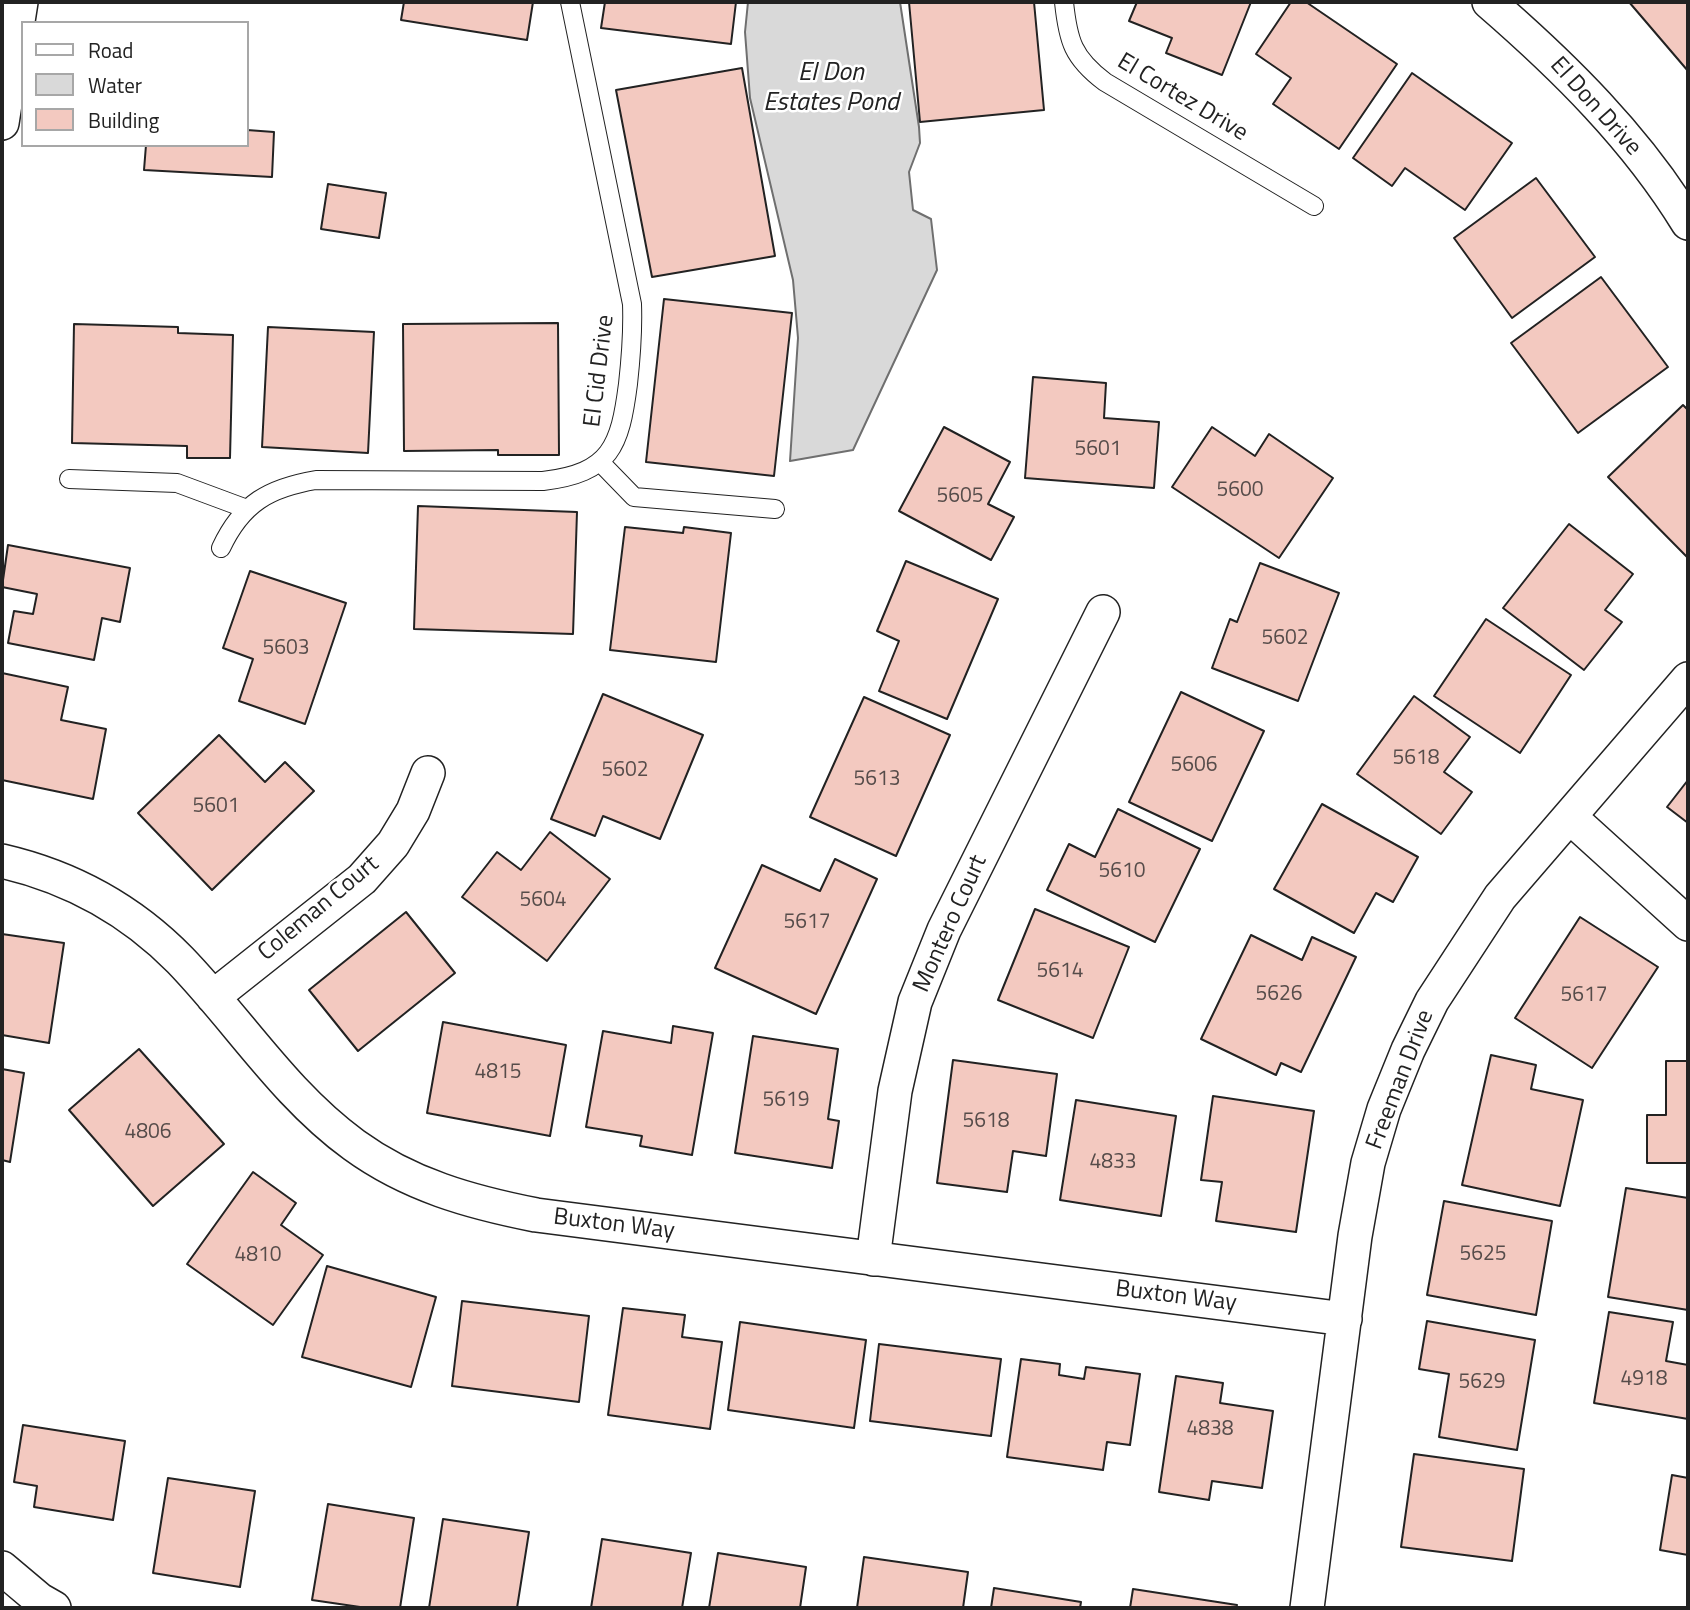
<!DOCTYPE html>
<html>
<head>
<meta charset="utf-8">
<style>
  body { margin:0 }
  #map { position:relative; width:1690px; height:1610px; overflow:hidden; background:#fff; font-family:"Titillium Web",sans-serif }
  canvas { display:block }
  .frame { position:absolute; inset:0; border:4px solid #222; pointer-events:none }
  .legend { position:absolute; left:21px; top:21px; width:228px; height:126px; box-sizing:border-box; background:#fff; border:2px solid #a7a7a7; margin:0; padding:9px 12px; list-style:none; font-size:21px; color:#222 }
  .legend li { display:flex; align-items:center; gap:14px; height:35px }
  .legend b { width:35px; border:2px solid #a7a7a7 }
</style>
</head>
<body>
<div id="map">
<canvas width="1690" height="1610"></canvas>
<div class="frame"></div>
<ul class="legend">
<li><b style="height:9px;background:#fff"></b>Road</li>
<li><b style="height:19px;background:#d9d9d9"></b>Water</li>
<li><b style="height:19px;background:#f3c9c0"></b>Building</li>
</ul>
</div>
<script>
const g = document.querySelector('canvas').getContext('2d');
g.lineJoin = 'round';
function fillPath(path, color) {
  g.fillStyle = color;
  g.fill(path, 'evenodd');
}
function strokePath(path, color, width, dash) {
  g.strokeStyle = color;
  g.lineWidth = width;
  g.lineCap = dash ? 'butt' : 'round';
  g.setLineDash(dash || []);
  g.stroke(path);
}
function label(font, color, halo, rows, align = 'center') {
  g.font = font + ' "Titillium Web",sans-serif';
  g.lineWidth = 5;
  g.setLineDash([]);
  g.textBaseline = 'middle';
  g.strokeStyle = halo;
  g.fillStyle = color;
  for (const [text, x, y, turn = 0] of rows) {
    g.save();
    g.translate(x, y);
    g.rotate((+turn || 0) * Math.PI / 180);
    g.textAlign = isNaN(turn) ? turn : align;
    if (halo) g.strokeText(text, 0, 0);
    g.fillText(text, 0, 0);
    g.restore();
  }
}
const water = new Path2D(`
  M748 2H900L919 127 920 143 909 172 913 210 931 219 937 270 853 450 790 461 798 338 793 280 750 98 745 32Z`);
const building = new Path2D(`
  M404 2H533L527 40 401 20Z
  M605 2H736L731 44 601 28Z
  M909 2H1034L1044 110 920 122Z
  M1137 2H1251L1222 75 1166 53 1172 38 1129 21Z
  M1291 2H1306L1397 64 1339 149 1273 104 1291 78 1256 54Z
  M1629 2H1688V71Z
  M742 68 775 256 652 277 616 90Z
  M1412 73 1512 143 1465 210 1405 168 1392 186 1353 158Z
  M247 130 274 132 272 177 144 170 146 145H247Z
  M1536 178 1595 257 1512 318 1454 238Z
  M328 184 386 193 379 238 321 229Z
  M1601 277 1668 367 1578 433 1511 343Z
  M664 299 792 313 774 476 646 462Z
  M558 323 559 455H498V450L404 451 403 324Z
  M74 324 178 327V333L233 335 230 458H187V446L72 443Z
  M268 327 374 332 368 453 262 447Z
  M1033 377 1106 383 1104 418 1159 422 1154 488 1025 478Z
  M1683 405 1688 410V558L1608 477Z
  M944 427 1010 462 988 504 1014 517 991 560 899 511Z
  M1212 427 1255 456 1269 434 1333 478 1279 558 1172 487Z
  M418 506 577 512 573 634 414 629Z
  M1569 524 1633 574 1605 610 1622 622 1584 670 1503 608Z
  M625 527 683 533 684 527 731 533 716 662 610 650Z
  M8 545 130 568 120 622 102 618 94 660 8 643 14 611 33 614 37 594 2 587Z
  M906 561 998 599 947 719 879 691 899 641 877 631Z
  M1260 563 1339 593 1298 701 1212 668 1230 619 1237 622Z
  M250 571 346 603 305 724 239 701 253 659 223 648Z
  M1486 619 1571 675 1520 753 1434 696Z
  M2 673 68 687 61 720 106 729 93 799 2 780Z
  M1181 692 1264 731 1212 841 1129 802Z
  M603 694 703 735 660 839 603 816 595 836 551 819Z
  M1414 696 1470 737 1444 772 1472 792 1441 834 1357 774Z
  M864 697 950 735 896 856 810 817Z
  M219 735 265 782 285 762 314 791 212 890 138 813Z
  M1688 780V823L1667 807Z
  M1322 804 1418 857 1393 902 1376 893 1354 933 1274 889Z
  M1118 809 1200 849 1155 942 1047 890 1069 844 1095 857Z
  M550 832 610 879 547 961 462 897 497 852 521 870Z
  M835 859 877 879 816 1014 715 968 762 865 820 891Z
  M1035 909 1129 947 1093 1038 998 1000Z
  M406 912 455 973 358 1051 309 990Z
  M1580 917 1658 967 1592 1068 1515 1018Z
  M2 934 64 943 49 1043 2 1035Z
  M1251 935 1302 960 1312 937 1356 957 1301 1072 1281 1063 1276 1075 1201 1039Z
  M443 1022 566 1045 550 1136 427 1113Z
  M673 1026 713 1033 692 1155 640 1146 642 1136 586 1127 603 1031 671 1043Z
  M753 1036 838 1049 828 1119 839 1121 832 1168 735 1153Z
  M139 1049 224 1144 153 1206 69 1110Z
  M1491 1055 1536 1065 1531 1089 1583 1100 1560 1206 1462 1185Z
  M953 1060 1057 1074 1046 1156 1013 1151 1007 1192 937 1183Z
  M1666 1061H1688V1163H1647V1115H1666Z
  M2 1069 24 1073 10 1162 2 1160Z
  M1213 1096 1314 1111 1296 1232 1216 1221 1222 1182 1201 1180Z
  M1076 1100 1176 1116 1161 1216 1060 1200Z
  M253 1172 296 1203 281 1225 323 1255 273 1325 187 1264Z
  M1626 1188 1688 1198V1310L1608 1297Z
  M1444 1201 1552 1221 1536 1315 1427 1295Z
  M327 1266 436 1297 411 1387 302 1357Z
  M462 1301 589 1316 579 1402 452 1386Z
  M623 1308 685 1315 682 1337 722 1342 710 1429 608 1415Z
  M1609 1312 1673 1322 1666 1361 1688 1365V1419L1594 1403Z
  M1427 1321 1535 1340 1517 1450 1439 1437 1449 1374 1419 1369Z
  M740 1322 866 1340 854 1428 728 1410Z
  M879 1344 1001 1359 991 1436 870 1421Z
  M1021 1359 1060 1364 1059 1375 1084 1379 1086 1367 1140 1374 1130 1445 1107 1442 1103 1470 1007 1457Z
  M1176 1376 1223 1383 1220 1403 1273 1411 1262 1488 1212 1481 1209 1500 1159 1492Z
  M23 1425 125 1441 113 1520 34 1507 37 1486 14 1482Z
  M1414 1454 1524 1469 1512 1561 1401 1547Z
  M1672 1475 1688 1478V1555L1660 1550Z
  M168 1478 255 1491 240 1587 153 1573Z
  M328 1504 414 1518 400 1608H367L312 1600Z
  M443 1519 529 1532 517 1608H429Z
  M602 1539 691 1553 682 1608H591Z
  M718 1553 806 1567 800 1608H709Z
  M864 1557 968 1572 963 1608H857Z
  M994 1588 1081 1602 1080 1608H991Z
  M1133 1589 1237 1605 1236 1608H1130Z`);
const lane = new Path2D(`
  M1064 2C1068 41 1073 58 1105 82L1314 206
  M600 462 634 497 775 509
  M69 479 177 483 247 509
  M221 548C242 503 269 488 316 480L543 481C611 473 620 446 628 384 631 357 633 331 632 304L570 2`);
const street = new Path2D(`
  M1489 2C1564 67 1636 138 1688 223
  M2 123 21 2
  M1570 817 1688 924
  M2 861C71 877 130 909 180 960 239 1021 284 1094 354 1145 409 1185 470 1202 536 1215L1345 1319
  M213 997 362 879 393 844 413 811 428 773
  M873 1259 895 1091 915 1002 944 930 1103 612
  M2 1568 40 1600 54 1608
  M1307 1608 1355 1236 1368 1163 1384 1109 1408 1050 1432 1001 1500 897 1688 679`);
const numberNames = [
  ["5601",1098,450],
  ["5600",1240,491],
  ["5605",960,497],
  ["5602",1285,639],
  ["5603",286,649],
  ["5618",1416,759],
  ["5606",1194,766],
  ["5602",625,771],
  ["5613",877,780],
  ["5601",216,807],
  ["5610",1122,872],
  ["5604",543,901],
  ["5617",807,923],
  ["5614",1060,972],
  ["5626",1279,995],
  ["5617",1584,996],
  ["4815",498,1073],
  ["5619",786,1101],
  ["5618",986,1122],
  ["4806",148,1133],
  ["4833",1113,1163],
  ["5625",1483,1255],
  ["4810",258,1256],
  ["4918",1644,1380],
  ["5629",1482,1383],
  ["4838",1210,1430]
];
const streetNames = [
  ["El Cortez Drive",1182,98,31],
  ["El Don Drive",1595,107,48],
  ["El Cid Drive",600,371,-83],
  ["Coleman Court",319,909,-40],
  ["Montero Court",951,924,-66],
  ["Freeman Drive",1401,1080,-69],
  ["Buxton Way",614,1225,7],
  ["Buxton Way",1176,1297,7]
];
const waterNames = [
  ["El Don",831,74],
  ["Estates Pond",831,104]
];
fillPath(water, '#d9d9d9');
strokePath(water, '#6f6f6f', 2);
fillPath(building, '#f3c9c0');
strokePath(building, '#222', 2);
strokePath(lane, '#222', 20);
strokePath(street, '#222', 36);
strokePath(lane, '#fff', 18);
strokePath(street, '#fff', 33);
label('21px', '#564c4a', null, numberNames);
label('24px', '#222', '#fff', streetNames);
label('italic 26px', '#222', '#fff', waterNames);
</script>
</body>
</html>
